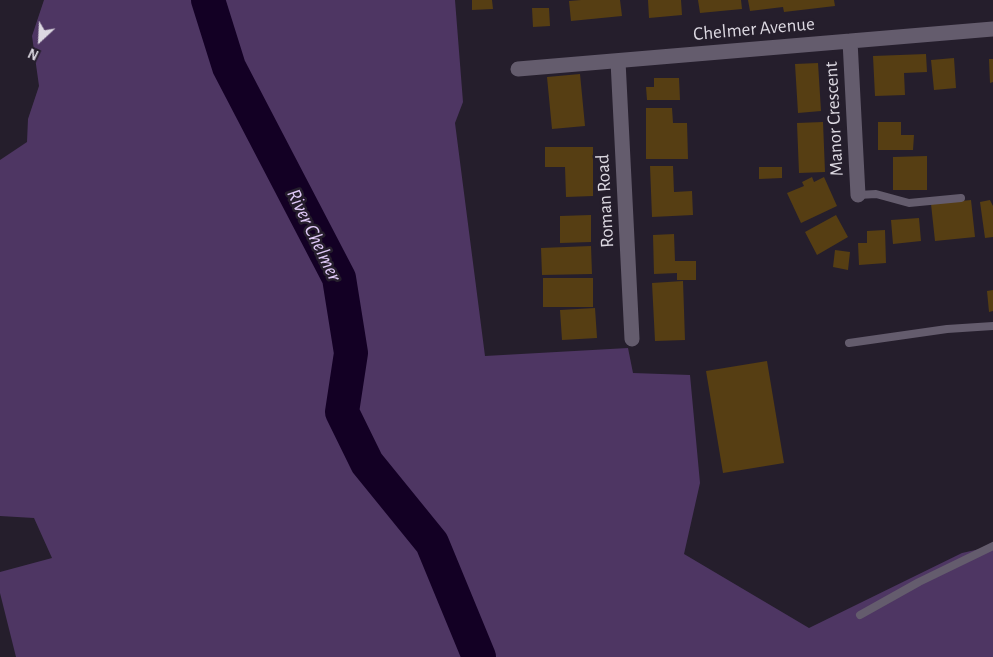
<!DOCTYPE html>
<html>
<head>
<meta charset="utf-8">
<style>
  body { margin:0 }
  #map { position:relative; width:993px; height:657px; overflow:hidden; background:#251e2c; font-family:"Alegreya Sans",sans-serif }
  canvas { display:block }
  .north { position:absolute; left:15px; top:15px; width:50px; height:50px; -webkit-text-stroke:4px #251e2c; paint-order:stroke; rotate:205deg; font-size:14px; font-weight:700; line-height:20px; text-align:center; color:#dcd8e1 }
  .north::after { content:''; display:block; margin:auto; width:18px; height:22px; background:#dcd8e1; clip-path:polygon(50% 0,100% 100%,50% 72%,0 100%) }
</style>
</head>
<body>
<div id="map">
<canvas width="993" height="657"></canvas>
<div class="north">N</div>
</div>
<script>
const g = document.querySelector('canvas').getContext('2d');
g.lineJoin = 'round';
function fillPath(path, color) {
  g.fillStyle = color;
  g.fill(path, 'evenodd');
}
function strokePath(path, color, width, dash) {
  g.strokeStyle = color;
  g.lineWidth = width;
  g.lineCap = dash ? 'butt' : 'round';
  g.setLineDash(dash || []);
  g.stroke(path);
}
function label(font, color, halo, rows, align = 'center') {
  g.font = font + ' "Alegreya Sans",sans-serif';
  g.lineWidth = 5;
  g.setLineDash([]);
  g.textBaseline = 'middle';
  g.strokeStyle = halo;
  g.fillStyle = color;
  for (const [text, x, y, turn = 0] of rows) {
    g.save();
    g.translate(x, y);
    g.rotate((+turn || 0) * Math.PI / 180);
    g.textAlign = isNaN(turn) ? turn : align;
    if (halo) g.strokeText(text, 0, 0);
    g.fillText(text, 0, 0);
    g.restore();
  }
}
const green = new Path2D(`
  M44 0H455L463 102 455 123 485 356 628 348 633 373 690 375 700 483 684 554 809 628 962 553 993 546V657H16L0 593V572L52 558 34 518 0 516V160L27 142 28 119 39 86 32 36Z`);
const river = new Path2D(`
  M208 0 229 67 339 278 351 353 342 412 367 463 432 543 479 657`);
const building = new Path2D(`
  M472 0H492L493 9 472 10Z
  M581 0H620L622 16 571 21 569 1Z
  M648 0H681L682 15 649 18Z
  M698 0H741L742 9 700 13Z
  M748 0H834L835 6 784 12 783 7 750 11Z
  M532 8H549L550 26 533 27Z
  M926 54 927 72 904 73 905 95 875 96 873 56Z
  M954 58 956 88 934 90 931 60Z
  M989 59H993V82L990 83Z
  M818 63 821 111 798 113 795 64Z
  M580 74 585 126 552 129 547 77Z
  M654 78H679L680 100H647L646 87H654Z
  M646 108H672L673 123H687L688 159H646Z
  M823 122 825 172 799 173 797 123Z
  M878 122H901V135H914L913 150H878Z
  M545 147H593V196L566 197 565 167H545Z
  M927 156V190H893V157Z
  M650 166H673L674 192 692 191 693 215 652 217Z
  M759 167H782V178L759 179Z
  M812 177 814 182 824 177 837 206 801 223 787 193 804 186 802 182Z
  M971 200 975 237 935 241 931 204Z
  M990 200 993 206V237L985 238 980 202Z
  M591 215V242L560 243V216Z
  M836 215 848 237 817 255 805 232Z
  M919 218 921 241 893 244 891 220Z
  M885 230 886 263 859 265 858 243H867V231Z
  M674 234 675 261H696V280H677V273L654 274 653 235Z
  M591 246 592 274 542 275 541 248Z
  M835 250 850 252 848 270 833 267Z
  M543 278H593V307H543Z
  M683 281 685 340 655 341 652 283Z
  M993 290V311L989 312 987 291Z
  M595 308 597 338 562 340 560 310Z
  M767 361 784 463 723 473 706 371Z`);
const lane = new Path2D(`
  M858 195 876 194 909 203 961 198
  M849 343 947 329 993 326
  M860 615 919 582 993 546`);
const street = new Path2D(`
  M850 41 858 195
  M618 61 632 339
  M518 69 993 29`);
const streetNames = [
  ["Chelmer Avenue",754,29,-5],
  ["Manor Crescent",834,119,-93],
  ["Roman Road",605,201,-93]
];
const waterNames = [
  ["River Chelmer",314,235,64]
];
fillPath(green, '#4e3663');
strokePath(river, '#130024', 34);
fillPath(building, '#563e13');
strokePath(lane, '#645c6d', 8);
strokePath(street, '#645c6d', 15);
label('19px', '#dcd8e1', '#251e2c', streetNames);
label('italic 20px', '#e0c9f8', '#251e2c', waterNames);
</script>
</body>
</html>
